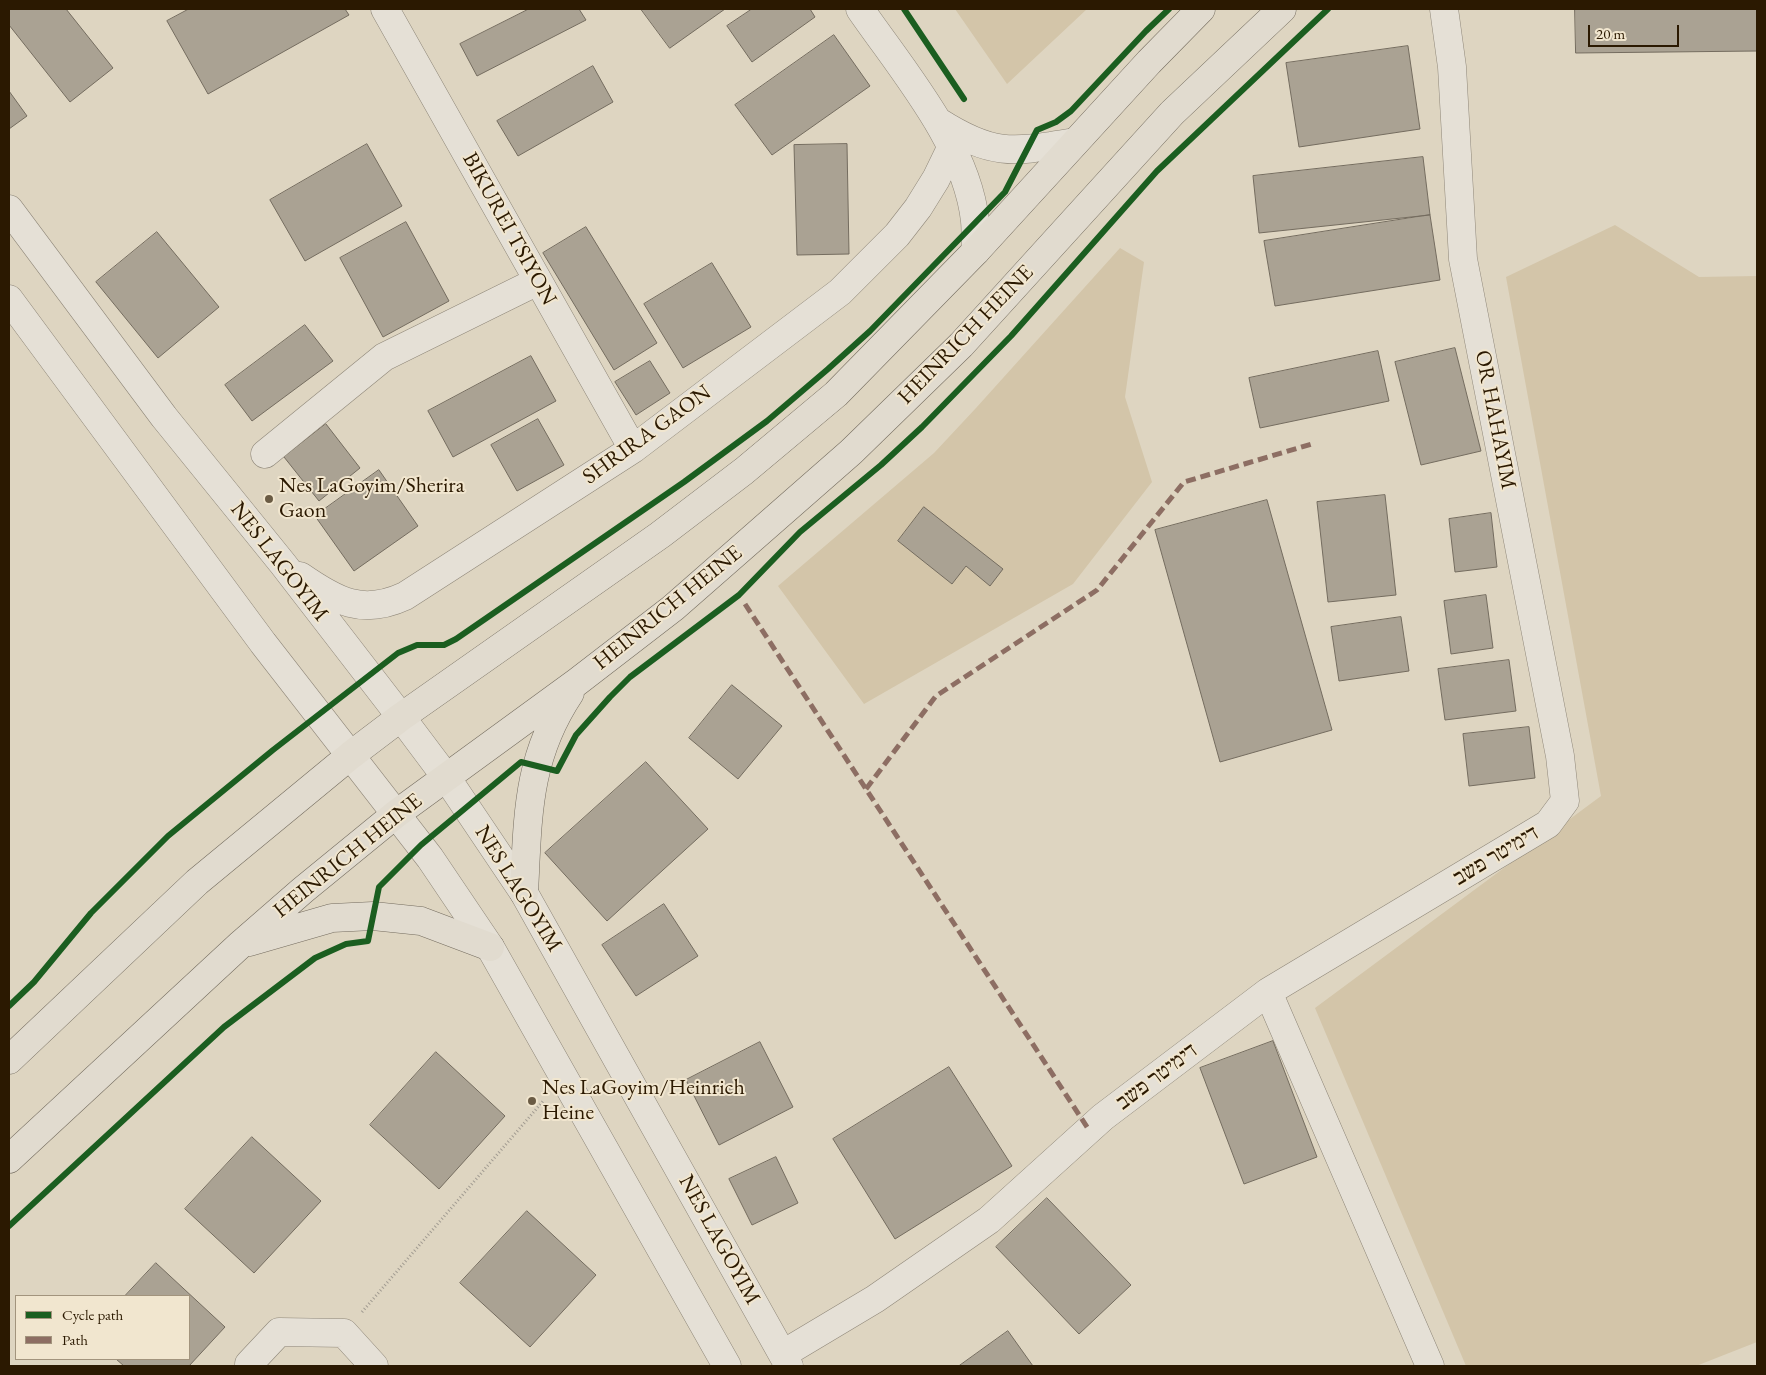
<!DOCTYPE html>
<html>
<head>
<meta charset="utf-8">
<style>
  body { margin:0 }
  #map { position:relative; width:1766px; height:1375px; overflow:hidden; background:#ded5c1; font-family:"EB Garamond",serif }
  canvas { display:block }
  .frame { position:absolute; inset:0; border:10px solid #2b1901; pointer-events:none }
  .legend { position:absolute; left:15px; top:1295px; width:175px; height:65px; box-sizing:border-box; background:#f1e6cf; border:1px solid #a2947d; margin:0; padding:6px 9px; list-style:none; font-size:15px; color:#2b1901 }
  .legend li { display:flex; align-items:center; gap:10px; height:25px }
  .legend b { width:25px; border:1px solid #a2947d }
  .scale { position:absolute; left:1588px; top:25px; width:91px; height:22px; box-sizing:border-box; border:2px solid #2b1901; border-top:0; padding-left:6px; font-size:15px; line-height:18px; white-space:nowrap; color:#2b1901; -webkit-text-stroke:4px #f1e6cf; paint-order:stroke }
</style>
</head>
<body>
<div id="map">
<canvas width="1766" height="1375"></canvas>
<div class="frame"></div>
<ul class="legend">
<li><b style="height:6px;background:#1b5e20"></b>Cycle path</li>
<li><b style="height:6px;background:#8d6e63"></b>Path</li>
</ul>
<div class="scale">20 m</div>
</div>
<script>
const g = document.querySelector('canvas').getContext('2d');
g.lineJoin = 'round';
function fillPath(path, color) {
  g.fillStyle = color;
  g.fill(path, 'evenodd');
}
function strokePath(path, color, width, dash) {
  g.strokeStyle = color;
  g.lineWidth = width;
  g.lineCap = dash ? 'butt' : 'round';
  g.setLineDash(dash || []);
  g.stroke(path);
}
function label(font, color, halo, rows, align = 'center') {
  g.font = font + ' "EB Garamond","Frank Ruhl Libre",serif';
  g.lineWidth = 4;
  g.setLineDash([]);
  g.textBaseline = 'middle';
  g.strokeStyle = halo;
  g.fillStyle = color;
  for (const [text, x, y, turn = 0] of rows) {
    g.save();
    g.translate(x, y);
    g.rotate((+turn || 0) * Math.PI / 180);
    g.textAlign = isNaN(turn) ? turn : align;
    if (halo) g.strokeText(text, 0, 0);
    g.fillText(text, 0, 0);
    g.restore();
  }
}
const green = new Path2D(`
  M955 9H1087L1007 84Z
  M1615 225 1699 277 1757 276V1342L1696 1366H1466L1315 1008 1601 796 1506 277Z
  M1120 248 1144 262 1125 397 1152 482 1073 584 864 704 778 586 934 453 976 408Z`);
const building = new Path2D(`
  M9 9H66L113 68 70 102 9 25Z
  M189 9H345L349 15 208 94 167 21Z
  M529 9H579L586 20 477 76 460 44Z
  M641 9H725L670 48Z
  M752 9H810L815 17 752 62 727 26Z
  M1575 9H1757V51L1576 53Z
  M834 35 870 86 772 155 735 105Z
  M1408 46 1420 129 1299 147 1286 63Z
  M593 66 613 102 518 156 497 121Z
  M9 91 27 116 9 129Z
  M367 144 402 206 305 261 270 200Z
  M847 144 849 254 797 255 794 145Z
  M1423 157 1430 215 1259 233 1253 176Z
  M1430 215 1440 280 1275 306 1264 241Z
  M406 222 449 301 383 337 340 258Z
  M586 227 657 343 614 370 543 253Z
  M157 232 219 307 158 358 96 282Z
  M712 263 751 327 683 368 644 304Z
  M305 325 333 361 252 421 225 385Z
  M1455 348 1481 451 1421 465 1395 362Z
  M1378 351 1389 401 1260 428 1249 378Z
  M531 356 556 401 453 457 428 411Z
  M650 361 670 393 636 415 615 382Z
  M538 419 564 465 517 491 491 445Z
  M326 424 360 468 319 501 284 457Z
  M379 470 418 526 354 571 315 516Z
  M1385 495 1396 595 1328 602 1317 502Z
  M1267 500 1332 730 1220 762 1155 530Z
  M924 507 1003 569 990 586 966 566 952 584 898 541Z
  M1491 513 1497 567 1455 572 1449 519Z
  M1486 595 1493 648 1451 654 1444 601Z
  M1401 617 1409 671 1339 681 1331 627Z
  M1509 660 1516 711 1445 720 1438 669Z
  M732 685 782 726 738 779 689 738Z
  M1529 727 1535 778 1469 786 1463 734Z
  M646 762 708 829 607 921 545 853Z
  M664 904 698 956 636 996 602 945Z
  M1273 1041 1317 1157 1244 1184 1200 1068Z
  M760 1042 793 1107 719 1145 686 1080Z
  M436 1052 505 1116 439 1189 370 1125Z
  M949 1067 1012 1166 895 1239 833 1139Z
  M252 1137 321 1201 254 1273 185 1209Z
  M776 1157 798 1203 752 1225 729 1179Z
  M1047 1198 1131 1285 1079 1334 996 1247Z
  M527 1211 596 1275 530 1347 460 1283Z
  M156 1263 225 1327 189 1366H124L116 1359H189V1296H125Z
  M1008 1331 1033 1366H959Z`);
const path = new Path2D(`
  M362 1312 544 1100`);
const minor = new Path2D(`
  M385 9 633 449
  M860 9C902 70 967 145 975 221 976 230 975 241 976 251
  M939 122C994 157 1013 152 1075 142
  M9 209 164 417 283 564 401 717 446 777 524 893 789 1366
  M9 299 263 643 430 858 490 947 727 1366
  M265 454 384 357 538 281
  M300 576C336 601 362 616 405 596L633 449 840 292 897 235 918 208 936 179 952 146
  M1268 992 1430 1366
  M783 1354 875 1299 989 1220 1103 1117 1268 992 1548 824 1565 801 1560 756 1463 259 1452 67 1444 9
  M249 1364 279 1332 344 1333 374 1366`);
const major = new Path2D(`
  M524 893C528 818 526 759 570 693
  M249 942 332 918 373 916 421 921 490 947
  M9 1060 197 882 351 755 401 717 660 535 744 471 836 394 976 251 1149 62 1201 9
  M9 1159 241 944 303 890 396 814 577 682 673 608 851 452 961 345 1172 113 1282 9`);
const quiet = new Path2D(`
  M745 604 1089 1130
  M866 789 936 696 1097 590 1184 482 1315 443`);
const cycleway = new Path2D(`
  M904 9 964 99
  M9 1006 34 982 91 913 168 836 273 750 398 653 417 645H444L456 639 684 482 767 421 828 369 870 331 1005 192 1037 130 1056 122 1071 111 1146 31 1169 9
  M9 1226 224 1027 315 958 346 944 368 941 379 887 421 845 521 762 557 771 576 735 610 697 630 677 739 595 800 532 881 465 922 427 1011 336 1157 171 1328 9`);
const markers = [
  [269,499,5,"#6a5b44"],
  [532,1101,5,"#6a5b44"]
];
const streetNames = [
  ["BIKUREI TSIYON",509,229,61],
  ["HEINRICH HEINE",966,335,-46],
  ["OR HAHAYIM",1495,420,79],
  ["SHRIRA GAON",647,435,-36],
  ["NES LAGOYIM",279,562,52],
  ["HEINRICH HEINE",668,608,-39],
  ["HEINRICH HEINE",348,856,-39],
  ["דימיטר פשב",1496,856,-31],
  ["NES LAGOYIM",518,889,58],
  ["דימיטר פשב",1157,1077,-37],
  ["NES LAGOYIM",719,1240,61]
];
const poiNames = [
  ["Nes LaGoyim/Sherira",279,486],
  ["Gaon",279,511],
  ["Nes LaGoyim/Heinrich",542,1088],
  ["Heine",542,1113]
];
fillPath(green, '#d3c5a9');
fillPath(building, '#aaa293');
strokePath(building, '#746c5f', 1);
strokePath(minor, '#8e8678', 29);
strokePath(major, '#746c5f', 29);
strokePath(path, '#a19b91', 3, [1, 2.5]);
strokePath(minor, '#e5e0d6', 28);
strokePath(major, '#e1dbcf', 28);
strokePath(quiet, '#8d6e63', 5, [10, 5]);
strokePath(cycleway, '#1b5e20', 6);
for (const [x, y, r, color] of markers) {
  const dot = new Path2D();
  dot.arc(x, y, r, 0, 2 * Math.PI);
  g.fillStyle = color;
  g.fill(dot);
  strokePath(dot, '#f1e6cf', 2);
}
label('22px', '#2b1901', '#f1e6cf', streetNames);
label('22px', '#2b1901', '#f1e6cf', poiNames, 'left');
</script>
</body>
</html>
